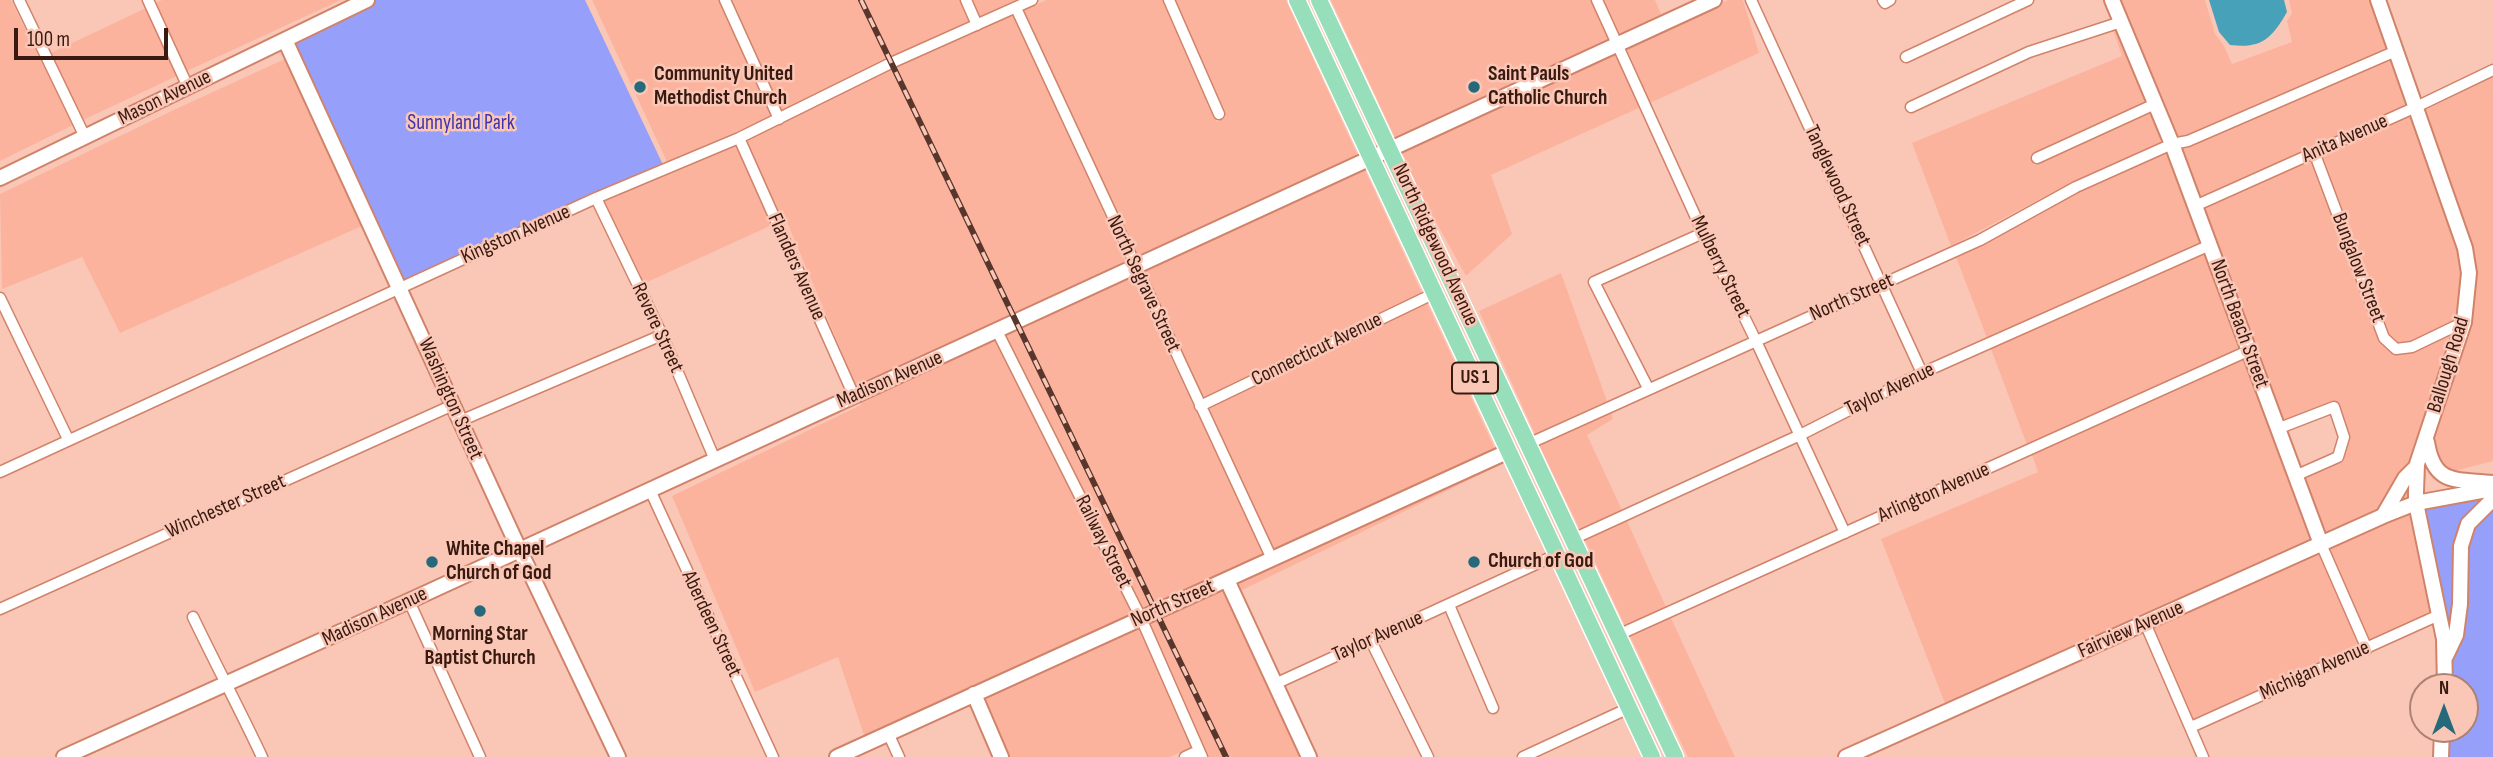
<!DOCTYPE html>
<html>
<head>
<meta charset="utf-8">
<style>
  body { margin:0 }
  #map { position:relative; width:2493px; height:757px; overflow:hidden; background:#fac7b7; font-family:"Sofia Sans Condensed",sans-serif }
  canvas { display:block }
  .north { position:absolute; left:2409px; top:673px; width:70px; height:70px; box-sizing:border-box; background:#fac7b7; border:2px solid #ad8274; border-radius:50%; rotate:0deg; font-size:19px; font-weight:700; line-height:28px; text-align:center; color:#391a10 }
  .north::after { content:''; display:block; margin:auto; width:24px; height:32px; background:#26697b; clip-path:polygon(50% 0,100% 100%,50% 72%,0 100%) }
  .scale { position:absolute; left:14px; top:28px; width:154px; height:32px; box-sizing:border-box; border:4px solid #391a10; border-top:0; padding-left:9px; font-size:21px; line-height:24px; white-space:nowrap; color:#391a10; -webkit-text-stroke:5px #fac7b7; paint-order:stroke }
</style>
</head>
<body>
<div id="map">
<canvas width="2493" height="757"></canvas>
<div class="north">N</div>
<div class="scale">100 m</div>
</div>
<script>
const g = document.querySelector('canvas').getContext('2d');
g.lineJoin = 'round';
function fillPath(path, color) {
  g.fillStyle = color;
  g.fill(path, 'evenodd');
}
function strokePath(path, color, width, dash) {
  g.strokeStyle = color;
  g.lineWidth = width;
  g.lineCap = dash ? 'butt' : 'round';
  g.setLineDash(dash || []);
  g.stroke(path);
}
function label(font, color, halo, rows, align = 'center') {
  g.font = font + ' "Sofia Sans Condensed",sans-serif';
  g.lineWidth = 5;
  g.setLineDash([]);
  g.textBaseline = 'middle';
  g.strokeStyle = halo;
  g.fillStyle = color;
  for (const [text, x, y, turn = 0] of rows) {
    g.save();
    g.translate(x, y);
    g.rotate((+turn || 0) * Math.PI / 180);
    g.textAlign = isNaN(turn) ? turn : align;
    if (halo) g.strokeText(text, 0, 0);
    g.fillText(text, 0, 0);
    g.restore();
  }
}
const built = new Path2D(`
  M0 0H11L73 125 0 161Z
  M162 0H341L187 71 155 3Z
  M592 0H719L772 116 667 162Z
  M731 0H960L970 22 889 58 782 111Z
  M972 0H1017L980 17Z
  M1046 0H1163L1217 122 1226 117 1175 0H1286L1359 158 1137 260 1023 11Z
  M1331 0H1591L1611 41 1396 140Z
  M1603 0H1655L1661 14 1694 0H1700L1621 37Z
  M1728 0H1743L1759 53 1650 103 1626 47Z
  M2118 0H2205L2215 34 2224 46 2232 64 2292 42 2287 21 2292 13 2289 0H2373L2389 47 2186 135 2175 138Z
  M146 8 177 76 83 120 51 53Z
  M1013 15 1127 264 857 388 786 220 782 221 746 141 893 68Z
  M2118 29 2148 101 2030 155 2034 165 2153 112 2165 141 2074 181 1951 246 1912 143 2122 56 2113 30Z
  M1616 52 1641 107 1491 175 1512 234 1466 276 1426 204 1401 151Z
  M287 58 362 226 120 333 82 257 2 289 0 194 178 108Z
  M2393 58 2409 104 2198 198 2180 149 2190 147Z
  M2493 77V461L2450 472 2439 465 2431 439 2468 326 2471 324 2473 302 2423 111Z
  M2413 115 2460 249 2464 273 2460 317 2410 342 2397 343 2388 334 2321 155Z
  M736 146 772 225 643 284 604 201Z
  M2169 152 2203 242 1987 338 1956 257 2078 192Z
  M2311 160 2381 342 2396 355 2412 353 2455 333 2411 498 2323 537 2302 480 2340 463 2343 459 2349 434 2339 405 2332 402 2280 422 2202 209Z
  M1364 168 1422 293 1202 399 1142 270Z
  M2207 253 2243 347 2027 445 1991 349Z
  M1561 273 1607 401 1535 434 1479 311Z
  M1132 275 1264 556 865 738 838 657 755 692 672 496 861 405 860 400Z
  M1427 303 1496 451 1274 552 1207 409Z
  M2247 358 2314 541 1946 706 1881 539 2038 472 2032 455Z
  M1611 412 1613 419 1587 435 1622 510 1580 530 1539 445Z
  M1501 461 1502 464 1238 592 1234 583Z
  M2412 511 2433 611 2369 641 2328 548Z
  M1627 521 1666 607 1625 626 1585 540Z
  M2318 552 2359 646 2193 719 2153 626Z
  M1224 587 1303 757H1199L1205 754 1201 743 1170 757H1007L982 697Z
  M1671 618 1735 757H1688L1630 636Z`);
const green = new Path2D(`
  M367 0H585L665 169 400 287 285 40Z
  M2493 489V757H2441L2442 729H2465V687H2445L2416 503Z`);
const water = new Path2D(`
  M2209 0H2284L2287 12C2272 38 2262 49 2230 45L2219 32Z`);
const street = new Path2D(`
  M19 0 85 137
  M148 0 188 87
  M725 0 779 119
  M966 0 977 25
  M1169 0 1219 114
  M1597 0 1703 233 1756 341 1845 533
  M1751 0 1922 373
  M1883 0 1885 3 1890 0
  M1016 8 1272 559
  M1906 57 2028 0
  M1911 107 2029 52 2121 22
  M739 138 854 396
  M2314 152 2384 338 2396 349 2412 347 2464 322
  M2037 158 2155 104
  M596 198 662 335 715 460
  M2195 206 2416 107 2493 70
  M0 298 68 439
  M997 331 1141 618 1202 757
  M1648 388 1594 282 1703 233
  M1200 406 1435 293
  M460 421 662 335
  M2277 429 2334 407 2344 437 2338 457 2295 476
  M1528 444 1980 240 2076 187 2172 144 2188 141 2396 51
  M0 472 596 198 739 138 891 63 1032 0
  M650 490 773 757
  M1573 539 1800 435 1922 373 2210 245
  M2321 544 2367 649
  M409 601 480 757
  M1449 605 1493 708
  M0 609 453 405
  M193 617C216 665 240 710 262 757
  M2145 623 2203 757
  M1618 635 2250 350
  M1371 641 1428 757
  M1275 684 1558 554
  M2191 727 2439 615
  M888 733 899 757
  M1185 757 1198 751
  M1523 757 1629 708`);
const secondary = new Path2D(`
  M2112 0 2172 144 2321 544
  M2378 0 2465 248 2469 273 2464 322 2417 464 2416 492V503L2444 639 2445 687
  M285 40 519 549 618 757
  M0 178 367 0
  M2427 442C2434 486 2456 479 2493 483
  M2383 516 2405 478 2417 466
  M1227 580 1309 757
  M2446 656 2456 635 2460 604 2461 546 2468 524 2493 499
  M974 694 1001 757
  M64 757 409 601 1714 0
  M837 757 1509 451
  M1846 757 2383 516 2416 503 2493 489
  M2441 757 2442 729`);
const primary = new Path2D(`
  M1297 0 1652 757
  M1319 0 1675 757`);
const rail = new Path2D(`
  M861 0 1226 757`);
const markers = [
  [640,87,7,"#26697b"],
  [1474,87,7,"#26697b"],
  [432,562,7,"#26697b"],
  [1474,562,7,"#26697b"],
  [480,611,7,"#26697b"]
];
const shields = [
  [1475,378,46]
];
const shieldNames = [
  ["US 1",1475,378]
];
const poiNames = [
  ["Community United",654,75],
  ["Methodist Church",654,99],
  ["Saint Pauls",1488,75],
  ["Catholic Church",1488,99],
  ["White Chapel",446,550],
  ["Church of God",446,574],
  ["Church of God",1488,562],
  ["Morning Star",480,635,"center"],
  ["Baptist Church",480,659,"center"]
];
const streetNames = [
  ["Mason Avenue",165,98,-26],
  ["Anita Avenue",2345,139,-24],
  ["Tanglewood Street",1837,186,65],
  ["Kingston Avenue",516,235,-24],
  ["North Ridgewood Avenue",1435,245,65],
  ["Flanders Avenue",796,267,66],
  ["Mulberry Street",1720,267,64],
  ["Bungalow Street",2358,268,69],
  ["North Segrave Street",1143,284,65],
  ["North Street",1852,298,-24],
  ["North Beach Street",2239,324,70],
  ["Revere Street",657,328,65],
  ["Connecticut Avenue",1317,350,-26],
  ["Ballough Road",2449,365,-73],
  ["Madison Avenue",890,380,-24],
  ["Taylor Avenue",1890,390,-26],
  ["Washington Street",450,399,66],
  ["Arlington Avenue",1934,493,-24],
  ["Winchester Street",226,507,-24],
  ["Railway Street",1103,542,63],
  ["North Street",1173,604,-24],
  ["Madison Avenue",375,617,-25],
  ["Aberdeen Street",711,624,65],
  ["Fairview Avenue",2131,630,-24],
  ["Taylor Avenue",1378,637,-24],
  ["Michigan Avenue",2315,671,-24]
];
const parkNames = [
  ["Sunnyland Park",461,124]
];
fillPath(built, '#fcb39d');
fillPath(green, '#969ff9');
fillPath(water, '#47a1b9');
strokePath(street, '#d1836a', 13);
strokePath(secondary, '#d1836a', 18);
strokePath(primary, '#fff', 19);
strokePath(street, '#fff', 10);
strokePath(secondary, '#fff', 14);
strokePath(primary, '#97deba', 16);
strokePath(rail, '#59362b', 6);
strokePath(rail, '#fac7b7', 3.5, [10]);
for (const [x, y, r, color] of markers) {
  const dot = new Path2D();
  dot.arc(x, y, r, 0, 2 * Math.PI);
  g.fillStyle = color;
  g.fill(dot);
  strokePath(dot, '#fac7b7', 2.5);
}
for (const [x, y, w] of shields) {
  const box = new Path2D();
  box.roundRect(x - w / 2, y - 15.5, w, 31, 5);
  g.fillStyle = '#fac7b7';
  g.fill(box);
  strokePath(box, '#391a10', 2);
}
label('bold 19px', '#391a10', null, shieldNames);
label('bold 21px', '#391a10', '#fac7b7', poiNames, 'left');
label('21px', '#391a10', '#fac7b7', streetNames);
label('21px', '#3e35ad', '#fac7b7', parkNames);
</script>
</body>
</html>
